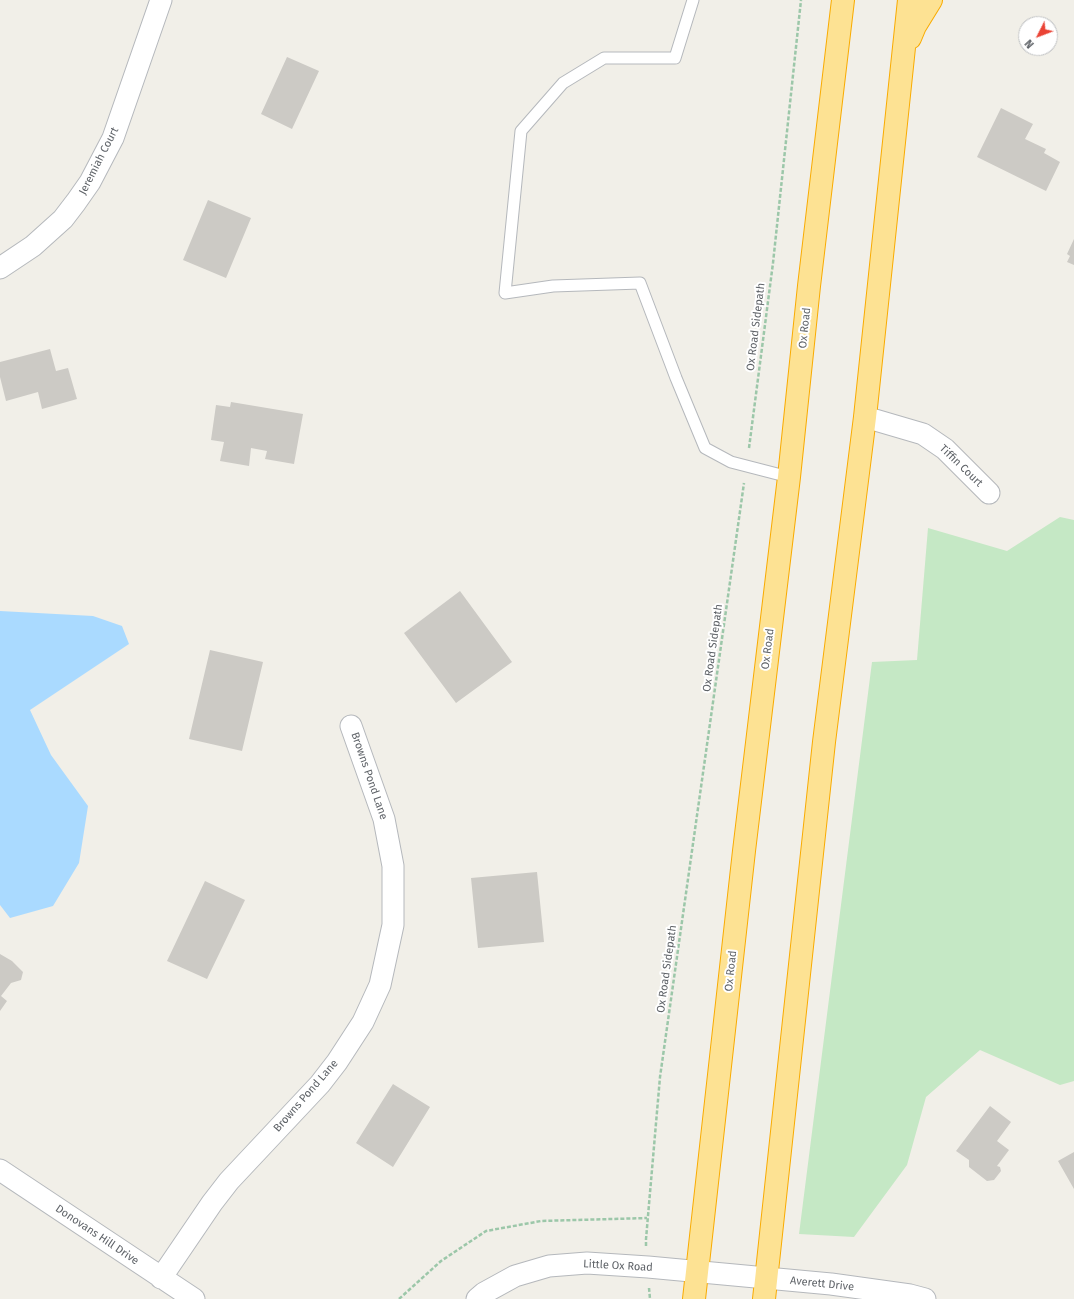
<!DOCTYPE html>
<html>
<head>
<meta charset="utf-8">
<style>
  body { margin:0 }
  #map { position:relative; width:1074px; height:1299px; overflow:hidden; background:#f1efe8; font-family:"Fira Sans",sans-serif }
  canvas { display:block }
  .north { position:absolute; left:1018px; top:16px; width:40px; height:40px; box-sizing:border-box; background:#fff; border:1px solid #bfc1c3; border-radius:50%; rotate:228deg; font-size:11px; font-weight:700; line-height:16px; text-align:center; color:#5f6368 }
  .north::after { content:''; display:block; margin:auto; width:14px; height:18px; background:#ea4335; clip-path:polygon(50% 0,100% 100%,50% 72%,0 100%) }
</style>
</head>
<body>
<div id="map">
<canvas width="1074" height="1299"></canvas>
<div class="north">N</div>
</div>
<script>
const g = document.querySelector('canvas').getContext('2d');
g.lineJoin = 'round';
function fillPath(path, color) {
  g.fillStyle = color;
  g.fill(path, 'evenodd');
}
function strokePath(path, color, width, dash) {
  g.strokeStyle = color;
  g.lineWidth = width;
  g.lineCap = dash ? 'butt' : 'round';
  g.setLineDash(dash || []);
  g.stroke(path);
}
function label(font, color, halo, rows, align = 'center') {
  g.font = font + ' "Fira Sans",sans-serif';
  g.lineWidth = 4;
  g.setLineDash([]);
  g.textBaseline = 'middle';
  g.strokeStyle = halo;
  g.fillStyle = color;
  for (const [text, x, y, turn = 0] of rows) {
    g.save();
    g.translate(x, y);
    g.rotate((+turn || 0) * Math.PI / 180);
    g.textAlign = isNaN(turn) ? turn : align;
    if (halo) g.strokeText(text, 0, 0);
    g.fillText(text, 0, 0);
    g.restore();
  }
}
const green = new Path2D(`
  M1060 517 1074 520V1081L1060 1085 980 1050 926 1097 907 1165 854 1237 799 1234 872 662 917 660 928 528 1007 551Z`);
const water = new Path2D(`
  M0 611 93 616 122 626 129 644 30 710 51 755 88 806 79 863 53 906 10 918 0 905Z`);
const building = new Path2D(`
  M287 57 319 71 292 129 261 114Z
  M1001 108 1033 124 1025 139 1046 149 1044 153 1060 162 1046 191 977 157Z
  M208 200 251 218 226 278 183 260Z
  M1074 239V265L1067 262 1070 256 1067 254Z
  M50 349 56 371 68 368 77 399 42 409 38 392 6 401 0 377V362Z
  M231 402 303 414 294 464 265 459 267 451 251 448 249 466 220 461 224 442 211 440 216 405 230 407Z
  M460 591 512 662 456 703 404 633Z
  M210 650 263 662 242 751 189 739Z
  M537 872 544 942 478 948 471 878Z
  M205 881 245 900 207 979 167 961Z
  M0 954 12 961 23 972 21 980 11 983 1 996 7 1001 0 1011Z
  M393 1084 430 1107 393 1167 356 1143Z
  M990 1106 1011 1122 997 1141 1009 1150 997 1166 1000 1167 1001 1171 994 1180 987 1181 969 1167V1160L956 1151Z
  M1074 1152V1189L1058 1161Z`);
const path = new Path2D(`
  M749 448 773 263 801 0
  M646 1246V1239L660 1077 744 483
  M649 1288 650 1299
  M399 1299 441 1261 486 1231 541 1221 647 1218`);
const lane = new Path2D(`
  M693 0 675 58H604L563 83 521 131 505 293 553 286 640 283 676 378 705 448 731 462 789 477`);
const street = new Path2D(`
  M0 268 33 246 63 219 76 202 90 182 113 138 161 0
  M865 417 923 434 945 449 989 493
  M0 1170 194 1299
  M161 1278 212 1203 229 1181 320 1084 337 1062 363 1022 380 985 393 925V866L384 819 351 726
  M477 1299 484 1293 515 1276 549 1266 587 1263 648 1267 831 1284 910 1295 925 1299`);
const highway = new Path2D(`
  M910 38 915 26 931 0
  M694 1299 744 851 789 477 809 286 843 0
  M764 1299 824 742 865 417 909 0`);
const streetNames = [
  ["Jeremiah Court",99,161,-63],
  ["Ox Road Sidepath",756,327,-83],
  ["Ox Road",805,328,-84],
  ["Tiffin Court",961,466,44],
  ["Ox Road Sidepath",713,648,-82],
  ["Ox Road",768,649,-83],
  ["Browns Pond Lane",369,776,71],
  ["Ox Road Sidepath",667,969,-82],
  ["Ox Road",731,971,-84],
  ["Browns Pond Lane",306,1096,-49],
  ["Donovans Hill Drive",97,1235,34],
  ["Little Ox Road",618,1266,3],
  ["Averett Drive",822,1284,6]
];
fillPath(green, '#c5e8c5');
fillPath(water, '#aadaff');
fillPath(building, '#cccac5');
strokePath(lane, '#b5b8bc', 13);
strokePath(street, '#b5b8bc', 23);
strokePath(highway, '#f9ab00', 24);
strokePath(path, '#9cc7a9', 2.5, [4, 2]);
strokePath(lane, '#fff', 11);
strokePath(street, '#fff', 21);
strokePath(highway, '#fde293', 22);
label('11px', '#5f6368', '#fff', streetNames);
</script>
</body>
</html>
